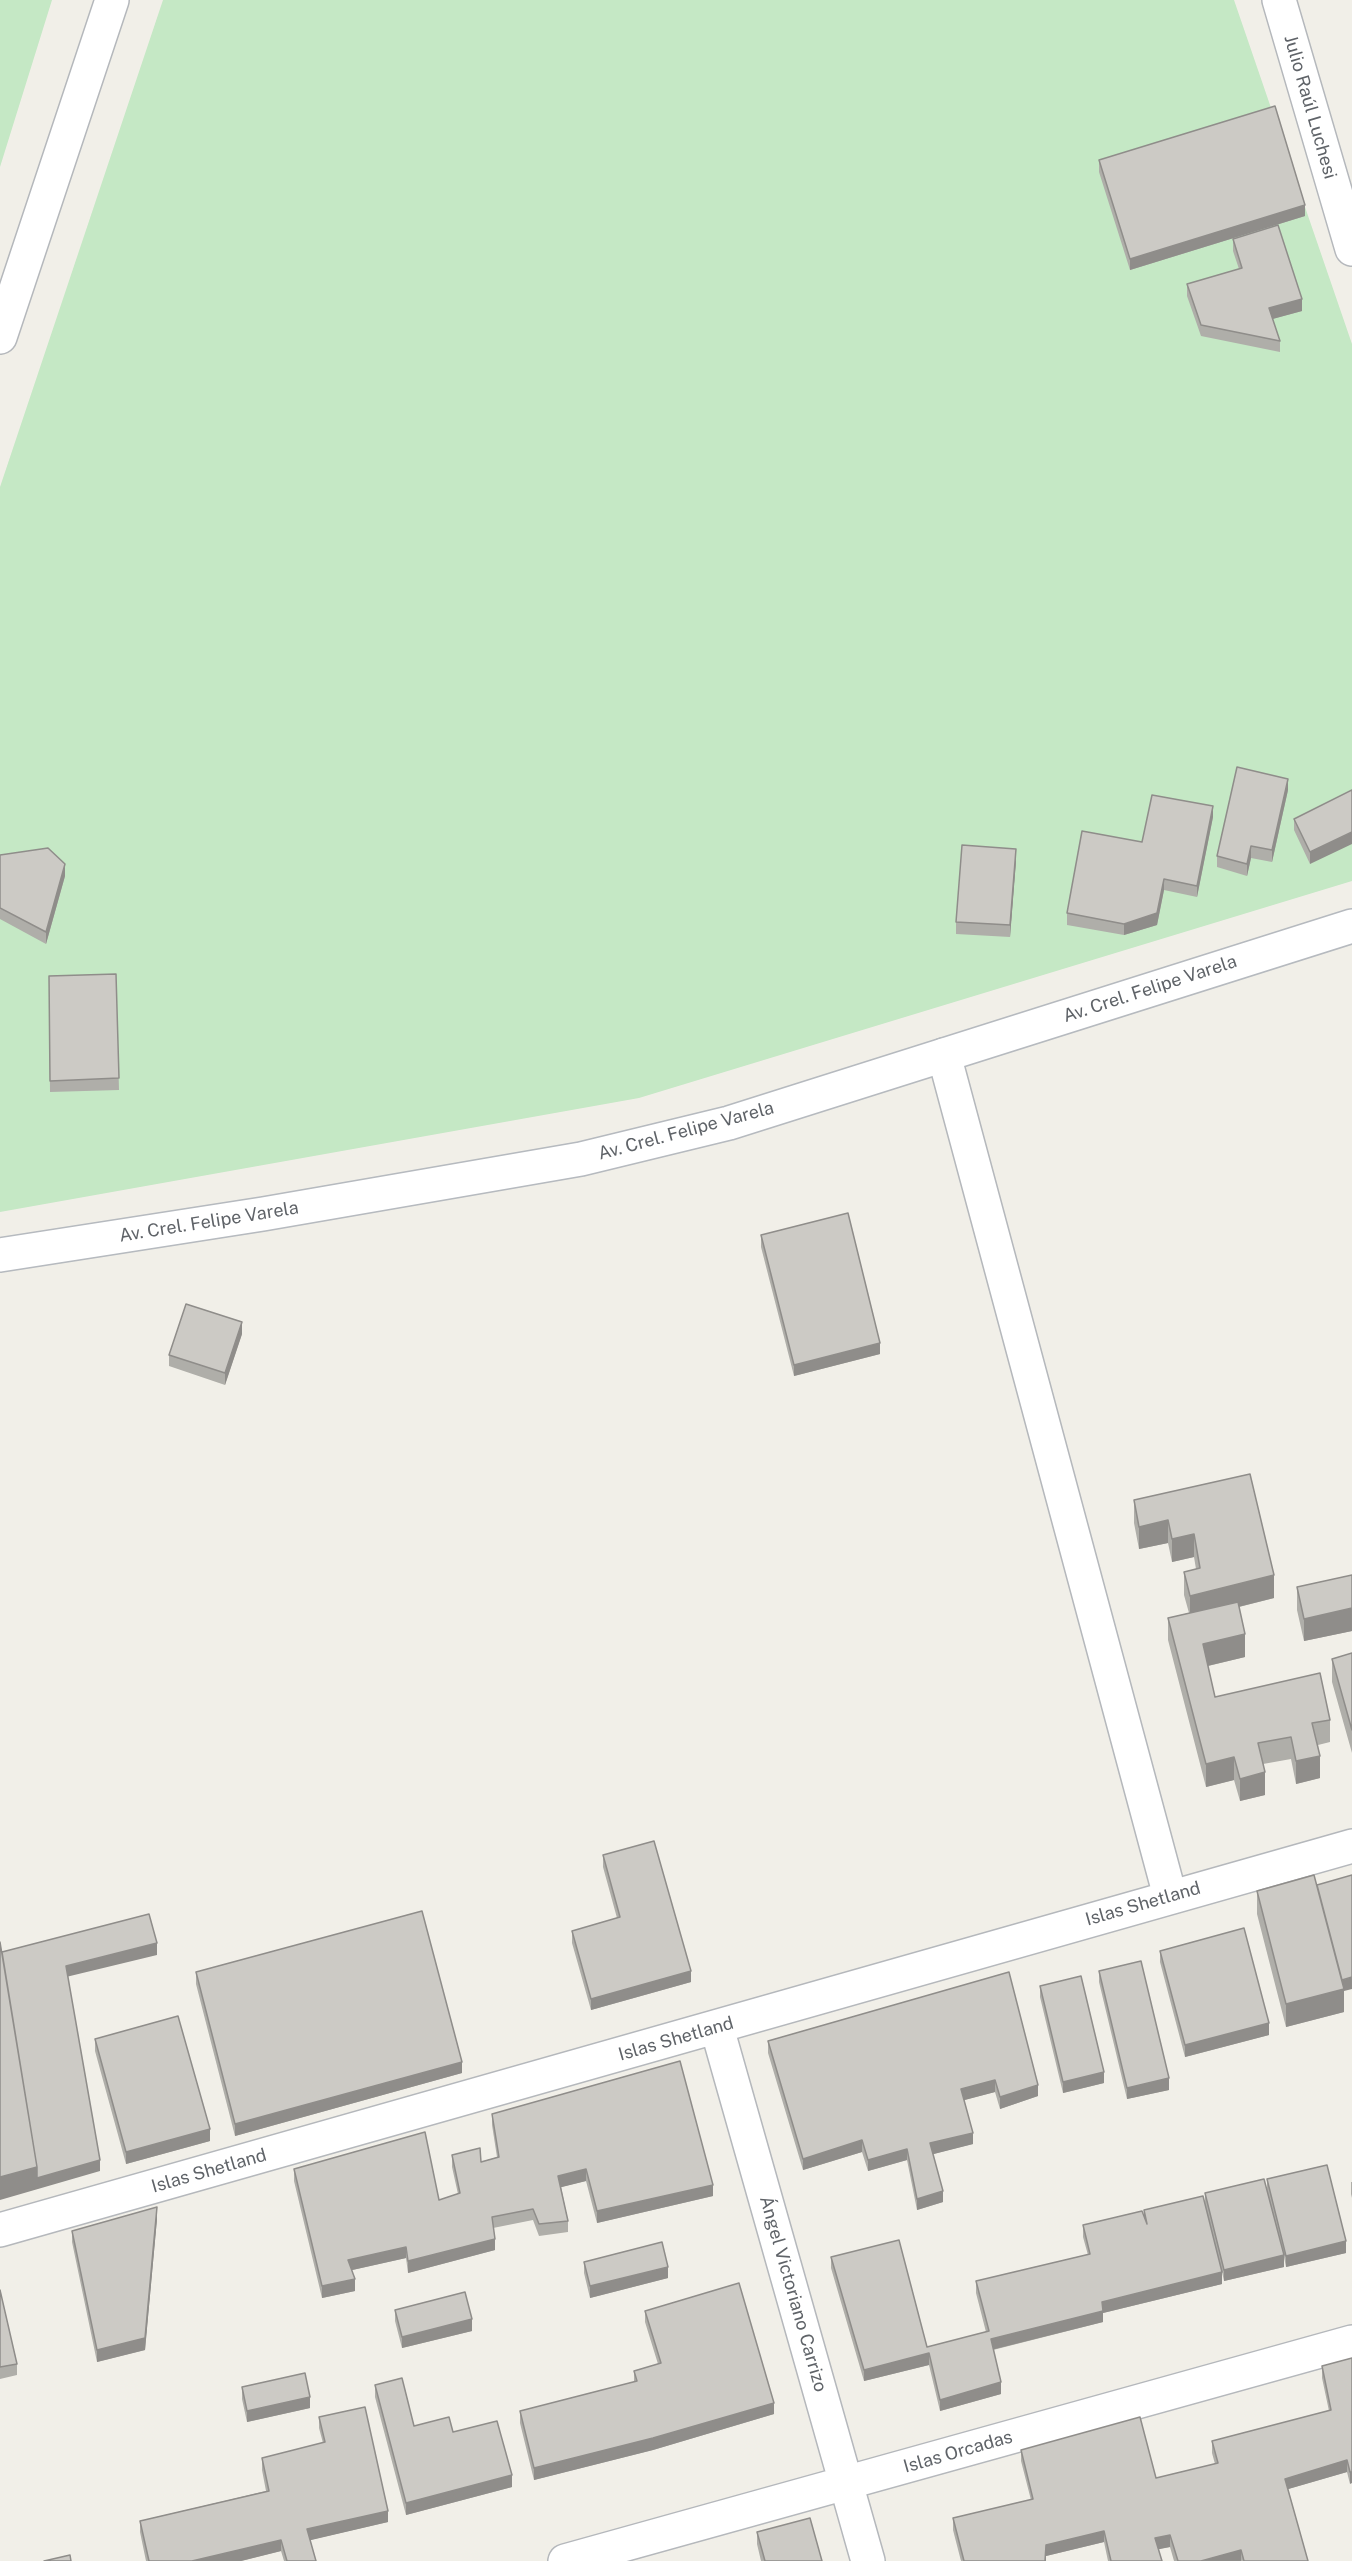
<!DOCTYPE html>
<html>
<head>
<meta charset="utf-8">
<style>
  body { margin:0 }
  canvas { display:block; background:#f1efe8 }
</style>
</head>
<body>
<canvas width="1352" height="2561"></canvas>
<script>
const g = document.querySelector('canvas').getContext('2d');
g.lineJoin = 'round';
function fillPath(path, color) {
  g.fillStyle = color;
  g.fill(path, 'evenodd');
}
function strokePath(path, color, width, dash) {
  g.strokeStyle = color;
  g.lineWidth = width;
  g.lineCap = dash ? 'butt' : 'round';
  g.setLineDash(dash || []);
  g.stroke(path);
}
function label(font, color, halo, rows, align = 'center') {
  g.font = font + ' "Public Sans",sans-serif';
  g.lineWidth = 5;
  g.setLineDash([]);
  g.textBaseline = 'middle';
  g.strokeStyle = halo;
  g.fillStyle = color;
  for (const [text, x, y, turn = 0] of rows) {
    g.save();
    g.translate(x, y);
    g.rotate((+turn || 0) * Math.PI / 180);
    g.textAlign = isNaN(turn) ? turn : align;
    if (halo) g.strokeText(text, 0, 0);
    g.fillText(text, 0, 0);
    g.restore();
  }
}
const green = new Path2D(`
  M0 0H52L0 167Z
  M163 0H1234L1352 344V881L639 1098 0 1212V487Z`);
const street = new Path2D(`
  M1279 0 1352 249
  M0 337 112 0
  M944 1055 1170 1896
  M717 2028 868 2561
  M0 2230 1352 1846
  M565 2561 1352 2342`);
const secondary = new Path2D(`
  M0 1255 263 1214 581 1159 729 1123 1352 926`);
const wall = new Path2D(`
  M1099 160 1305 216 1130 270 1099 172Z
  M1233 239 1302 311 1272 319 1280 341V352L1201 336 1187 296V284L1239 269 1233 251Z
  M1288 790 1272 862 1251 858 1247 876 1217 867V856Z
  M1352 790 1310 864 1294 830V819Z
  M1213 817 1197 897 1164 890 1157 925 1124 935 1067 925V913L1142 842Z
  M0 855 65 876 46 944 0 919Z
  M1016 861 1010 937 956 934V922Z
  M116 974 119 1090 50 1092 49 976Z
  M761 1235 880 1354 794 1376 761 1247Z
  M242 1334 225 1385 169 1366V1355Z
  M1250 1474 1274 1598 1239 1607 1245 1657 1208 1666 1215 1697 1330 1720V1742L1318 1745 1320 1778 1296 1784 1291 1759 1263 1764 1265 1795 1240 1801 1234 1780 1206 1787 1168 1640V1618L1189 1613 1184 1595V1572L1196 1569 1194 1557 1172 1562 1168 1543 1139 1549 1134 1523V1500Z
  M1352 1575V1631L1304 1641 1297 1610V1587Z
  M1352 1653V1753L1332 1682V1659Z
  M603 1855 691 1982 591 2010 572 1943V1931L617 1918 603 1867Z
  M1257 1891 1344 1991V2012L1286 2027 1257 1914Z
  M1160 1951 1269 2035 1185 2057 1160 1962Z
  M1099 1971 1169 2090 1127 2099 1099 1982Z
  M196 1972 462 2073 235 2136 196 1984Z
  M1009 1972 1038 2096 1000 2109 995 2092 964 2100 973 2144 933 2154 943 2202 917 2210 907 2160 868 2171 862 2152 803 2170 768 2053V2041Z
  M1040 1986 1104 2083 1063 2093 1040 1997Z
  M95 2039 210 2141 126 2164 95 2051Z
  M492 2114 713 2196 597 2223 586 2181 561 2187 568 2221V2232L539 2236 533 2220 493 2228 495 2250 408 2273 406 2258 352 2270 355 2291 322 2298 294 2181V2169L439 2200 458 2194 452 2167V2155L481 2162 497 2157 492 2125Z
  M1267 2179 1346 2253 1286 2267 1284 2257V2267L1224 2281 1222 2272V2284L1103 2313V2322L993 2350 1001 2394 940 2411 929 2365 864 2381 831 2268V2257L927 2347 986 2332 976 2293V2281L1088 2255 1083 2237V2225L1144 2214V2210L1205 2204V2193L1267 2189Z
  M1351 2182H1352V2198L1351 2194Z
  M157 2219 145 2350 97 2362 72 2242V2231Z
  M584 2262 668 2278 590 2298 584 2273Z
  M0 2290 17 2364V2375L0 2379Z
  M395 2310 472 2331 402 2348 395 2321Z
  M645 2311 774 2414 653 2450 534 2480 520 2423V2411L634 2382V2371L658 2364 645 2322Z
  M1352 2358 1350 2484 1347 2472 1288 2489 1308 2561H1174L1170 2547 1158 2549 1162 2561H1108L1104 2542 1046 2556V2561H961L953 2530V2518L1031 2500 1021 2461V2450L1156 2478 1215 2464 1212 2453V2441L1329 2411 1322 2378V2366Z
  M375 2385 414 2426 453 2432 512 2487 406 2515 375 2397Z
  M242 2387 310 2408 247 2422 242 2399Z
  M319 2417 388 2522 310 2540 316 2561H284L281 2551 241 2561H146L140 2532V2521L266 2491 262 2470V2458L323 2443 319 2428Z
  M757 2532 822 2561H761L757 2544Z`);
const shadedWall = new Path2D(`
  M1305 205V216L1130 270V259Z
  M1302 299V311L1269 320V308Z
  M1288 779V790L1272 862V850Z
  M1213 806V817L1197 897V886Z
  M1352 832V844L1310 864V852Z
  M1251 846V858L1247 876V864Z
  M1016 849V861L1010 937V925Z
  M65 864V876L46 944V932Z
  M1164 879V890L1157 925 1124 935V924Z
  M242 1322V1334L225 1385V1373Z
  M880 1343V1354L794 1376V1365Z
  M1168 1520V1543L1139 1549V1527Z
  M1194 1534V1557L1172 1562V1539Z
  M1274 1575V1598L1190 1619V1596Z
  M1352 1608V1631L1304 1641V1619Z
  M1245 1634V1657L1203 1667V1644Z
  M1320 1756V1778L1296 1784V1761Z
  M1234 1757V1780L1206 1787V1764Z
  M1265 1772V1795L1240 1801V1779Z
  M157 1943V1955L66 1977V1966Z
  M691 1971V1982L591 2010V1999Z
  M1352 1977V1989L1344 1991V2012L1286 2027V2004L1340 1981Z
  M1269 2023V2035L1185 2057V2045Z
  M462 2062V2073L235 2136V2124Z
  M1104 2072V2083L1063 2093V2082Z
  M1169 2078V2090L1127 2099V2088Z
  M995 2080V2092L961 2101V2089Z
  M1038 2085V2096L1000 2109V2097Z
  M210 2129V2141L126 2164V2152Z
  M973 2133V2144L930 2155V2143Z
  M862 2140V2152L803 2170V2159Z
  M907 2149V2160L868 2171V2160Z
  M100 2160V2171L0 2200V2177L37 2167Z
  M586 2169V2181L558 2188V2176Z
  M713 2185V2196L597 2223V2211Z
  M943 2191V2202L917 2210V2199Z
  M157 2207V2219L145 2350 97 2362V2350Z
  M495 2239V2250L408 2273V2261Z
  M1346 2241V2253L1286 2267V2256Z
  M406 2247V2258L348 2271V2260Z
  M1284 2255V2267L1224 2281V2270Z
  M668 2267V2278L590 2298V2286Z
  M1222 2272V2284L1103 2313V2322L991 2350V2339L1102 2302Z
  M355 2279V2291L322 2298V2286Z
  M472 2319V2331L402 2348V2337Z
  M929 2353V2365L864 2381V2370Z
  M1001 2382V2394L940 2411V2400Z
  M310 2397V2408L247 2422V2411Z
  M774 2403V2414L653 2450 534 2480V2468Z
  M1347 2460V2472L1285 2490V2479Z
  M1350 2472H1352V2483L1350 2484Z
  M512 2475V2487L406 2515V2503Z
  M388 2511V2522L307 2541V2529Z
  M1104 2531V2542L1046 2556V2561H1044L1046 2545Z
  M1170 2535V2547L1155 2550V2538Z
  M281 2540V2551L241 2561H192Z
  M1241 2550V2561H1201Z`);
const building = new Path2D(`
  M1275 106 1305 205 1130 259 1099 160Z
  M1278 225 1302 299 1269 308 1280 341 1201 325 1187 284 1242 268 1233 239Z
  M1237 767 1288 779 1272 850 1251 846 1247 864 1217 856Z
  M1352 790V832L1310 852 1294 819Z
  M1152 795 1213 806 1197 886 1164 879 1157 913 1124 924 1067 913 1082 831 1142 842Z
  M962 845 1016 849 1010 925 956 922Z
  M48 848 65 864 46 932 0 908V855Z
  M116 974 119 1078 50 1081 49 976Z
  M848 1213 880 1343 794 1365 761 1235Z
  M186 1304 242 1322 225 1373 169 1355Z
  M1250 1474 1274 1575 1190 1596 1184 1572 1200 1568 1194 1534 1172 1539 1168 1520 1139 1527 1134 1500Z
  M1352 1575V1608L1304 1619 1297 1587Z
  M1238 1602 1245 1634 1203 1644 1215 1697 1320 1673 1330 1720 1312 1723 1320 1756 1296 1761 1291 1737 1258 1743 1265 1772 1240 1779 1234 1757 1206 1764 1168 1618Z
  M1352 1653V1730L1332 1659Z
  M654 1841 691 1971 591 1999 572 1931 620 1917 603 1855Z
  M1314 1875 1344 1989 1286 2004 1257 1891Z
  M1352 1875V1977L1342 1980 1317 1885Z
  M422 1911 462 2062 235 2124 196 1972Z
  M149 1914 157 1943 66 1966 100 2160 37 2178V2167L2 1952Z
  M1244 1928 1269 2023 1185 2045 1160 1951Z
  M0 1942 37 2167 0 2177Z
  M1141 1961 1169 2078 1127 2088 1099 1971Z
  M1009 1972 1038 2085 1000 2097 995 2080 961 2089 973 2133 930 2143 943 2191 917 2199 907 2149 868 2160 862 2140 803 2159 768 2041Z
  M1081 1976 1104 2072 1063 2082 1040 1986Z
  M178 2016 210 2129 126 2152 95 2039Z
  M680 2061 713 2185 597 2211 586 2169 558 2176 568 2221 539 2224 533 2209 492 2217 495 2239 408 2261 406 2247 348 2260 355 2279 322 2286 294 2169 425 2132 439 2200 460 2193 452 2155 480 2148 481 2162 499 2157 492 2114Z
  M1327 2165 1346 2241 1286 2256 1267 2179Z
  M1264 2179 1284 2255 1224 2270 1205 2193Z
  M1203 2196 1222 2272 1102 2302 1103 2311 991 2339 1001 2382 940 2400 929 2353 864 2370 831 2257 899 2240 927 2347 989 2331 976 2281 1090 2254 1083 2225 1142 2211 1147 2224 1144 2210Z
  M157 2207 145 2338 97 2350 72 2231Z
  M662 2242 668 2267 590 2286 584 2262Z
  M739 2283 774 2403 653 2438 534 2468 520 2411 637 2381 634 2371 661 2363 645 2311Z
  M0 2290 17 2364 0 2367Z
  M465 2292 472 2319 402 2337 395 2310Z
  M1352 2358V2472H1350L1347 2460 1285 2479 1308 2561H1244L1241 2550 1201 2561H1178L1170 2535 1155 2538 1162 2561H1111L1104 2531 1046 2545 1045 2561H964L953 2518 1033 2499 1021 2450 1140 2417 1156 2478 1218 2463 1212 2441 1331 2410 1322 2366Z
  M305 2373 310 2397 247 2411 242 2387Z
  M402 2378 414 2426 449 2417 453 2432 497 2421 512 2475 406 2503 375 2385Z
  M365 2407 388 2511 307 2529 316 2561H287L281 2540 192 2561H149L140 2521 269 2491 262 2458 325 2442 319 2417Z
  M810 2518 822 2561H765L757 2532Z
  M70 2555 71 2561H44Z`);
const streetNames = [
  ["Julio Raúl Luchesi",1310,107,74],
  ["Av. Crel. Felipe Varela",1150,989,-18],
  ["Av. Crel. Felipe Varela",686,1131,-15],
  ["Av. Crel. Felipe Varela",209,1222,-9],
  ["Islas Shetland",1143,1904,-16],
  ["Islas Shetland",676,2039,-16],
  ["Islas Shetland",209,2171,-16],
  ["Ángel Victoriano Carrizo",793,2294,74],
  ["Islas Orcadas",958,2452,-16]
];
fillPath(green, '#c5e8c5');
strokePath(street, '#b5b8bc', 36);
strokePath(secondary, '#b6babf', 36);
strokePath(street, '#fff', 33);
strokePath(secondary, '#fff', 33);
fillPath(wall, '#afaea9');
fillPath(shadedWall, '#8f8d8a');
fillPath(building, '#cccac5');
strokePath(building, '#8f8d8a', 1.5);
label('18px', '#5f6368', '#fff', streetNames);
</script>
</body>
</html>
